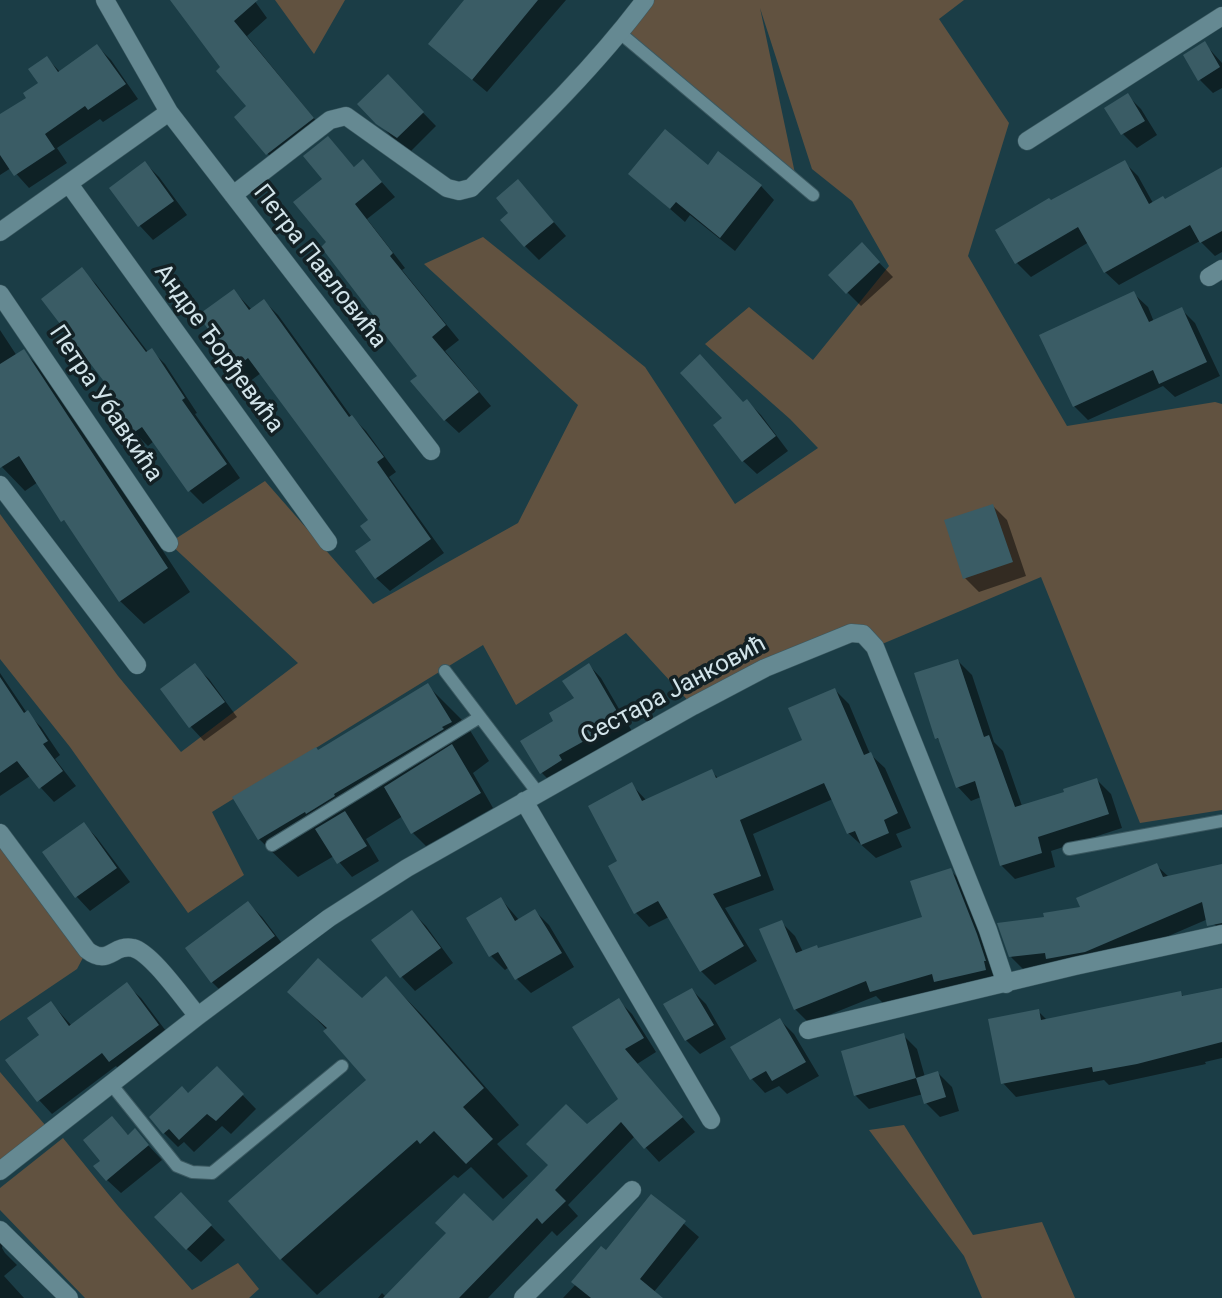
<!DOCTYPE html>
<html>
<head>
<meta charset="utf-8">
<style>
  body { margin:0 }
  canvas { display:block; background:#1b3d46 }
</style>
</head>
<body>
<canvas width="1222" height="1298"></canvas>
<script>
const g = document.querySelector('canvas').getContext('2d');
g.lineJoin = 'round';
function fillPath(path, color) {
  g.fillStyle = color;
  g.fill(path, 'evenodd');
}
function strokePath(path, color, width, dash) {
  g.strokeStyle = color;
  g.lineWidth = width;
  g.lineCap = dash ? 'butt' : 'round';
  g.setLineDash(dash || []);
  g.stroke(path);
}
function label(font, color, halo, rows, align = 'center') {
  g.font = font + ' Roboto,sans-serif';
  g.lineWidth = 7;
  g.setLineDash([]);
  g.textBaseline = 'middle';
  g.strokeStyle = halo;
  g.fillStyle = color;
  for (const [text, x, y, turn = 0] of rows) {
    g.save();
    g.translate(x, y);
    g.rotate((+turn || 0) * Math.PI / 180);
    g.textAlign = isNaN(turn) ? turn : align;
    if (halo) g.strokeText(text, 0, 0);
    g.fillText(text, 0, 0);
    g.restore();
  }
}
const green = new Path2D(`
  M275 0H345L314 54Z
  M645 0H964L939 19 1009 123 968 256 1067 426 1215 402 1222 404V810L1140 823 1041 577 875 647 863 634 693 706 626 633 516 705 483 645 212 812 244 875 188 913 70 747 0 659V514L118 676 181 752 298 663 169 543 265 481 373 604 518 523 578 405 424 264 483 237 645 367 735 504 818 448 790 419 705 344 749 307 813 360 889 266 852 201 812 169 760 8 797 183 620 33Z
  M0 845 87 950 77 969 0 1021Z
  M0 1072 51 1132 0 1171Z
  M904 1125 973 1235 1042 1222 1075 1298H982L964 1256 869 1130Z
  M63 1138 118 1206 192 1290 238 1263 259 1289 249 1298H85L0 1210V1188Z`);
const shadow = new Path2D(`
  M172 0H254L267 18 247 36 326 133 281 168 268 154 249 107 223 67Z
  M466 0H566L487 92 430 44Z
  M1204 43 1222 63V88L1213 93 1200 80Z
  M97 46 111 60 138 99 103 122 100 119 57 148 67 163 29 188 11 168 0 175V117L28 98 40 83 47 58 60 72Z
  M388 77 436 126 411 151 392 137 360 104Z
  M1127 95 1141 109 1157 135 1137 148 1123 134 1107 108Z
  M328 138 355 168 363 161 395 197 367 219 405 268 402 270 459 340 445 351 491 406 459 433 445 420 420 376 375 315 329 243 325 179Z
  M1124 162 1138 176 1153 203 1165 200 1222 169V252L1215 256 1200 241 1119 285 1105 272 1089 242 1031 277 1017 263 1051 202Z
  M145 163 159 177 187 215 153 240 140 226Z
  M708 167 761 186 774 200 735 251 690 215 685 222 630 174Z
  M531 196 566 236 539 260 525 246 511 213Z
  M862 245 893 277 861 306 830 275Z
  M82 270 96 284 148 352 151 350 165 364 197 413 195 414 240 478 203 504 189 490 154 441 148 446 134 432Z
  M234 291 252 310 264 301 278 315 351 416 366 431 396 472 389 477 444 553 390 591 376 578 371 521 261 373 249 382 235 368Z
  M1134 294 1148 307 1154 322 1181 309 1195 323 1220 376 1175 397 1163 386 1088 420 1074 406Z
  M0 330 17 356 24 352 47 375 190 592 144 624 120 601 38 482 25 491 0 465Z
  M747 401 761 415 788 451 757 474 743 461 744 404Z
  M993 506 1007 520 1026 576 979 592 965 578Z
  M958 661 972 675 994 742 1003 751 1022 806 1066 794 1097 780 1111 794 1122 828 1051 851 1055 867 1015 879 1001 865 981 797 971 801 958 787 942 743 937 738 916 675Z
  M589 665 601 678 633 733 554 785 541 772 555 722 577 699Z
  M195 666 209 679 237 717 204 741 191 727 163 690Z
  M0 673 27 713 41 727 60 755 55 759 76 786 54 802 30 776 0 796Z
  M427 685 466 724 489 761 473 773 493 808 426 846 413 833 403 816 366 839 379 861 352 877 334 856 298 877 259 839 318 752Z
  M835 690 849 704 870 754 885 768 911 828 896 834 902 847 876 858 848 833 833 799 753 834 774 890 725 908 757 961 715 985 701 971 669 917 649 927 636 913 610 867 619 862 631 784 646 800 711 771 719 779 804 741Z
  M84 824 97 838 130 882 90 911 77 897 44 853Z
  M1156 865 1169 877 1222 866V931L1208 919 1099 966 1025 971 1011 957 1046 918 1083 909Z
  M950 870 964 884 999 984 950 995 943 988 885 1005 876 996 809 1023 795 1009 781 922 795 936 803 952 819 950 925 919Z
  M501 899 519 920 535 911 549 925 574 967 531 993 517 979 509 967 505 970 491 956Z
  M248 903 262 917 287 950 226 996 212 982 187 948Z
  M412 912 426 926 453 963 415 991 402 977 374 940Z
  M386 978 422 1015 519 1125 497 1144 528 1176 503 1199 471 1167 458 1178 454 1175 317 1295 281 1259 369 1080 327 1030 290 992 362 1000Z
  M127 985 141 998 172 1039 124 1075 116 1066 52 1114 39 1100 41 1035 51 1003 72 1026Z
  M692 990 706 1004 726 1039 700 1054 686 1040Z
  M1222 990V1058L1205 1062 1206 1064 1109 1085 1104 1080 1016 1097 1003 1083 1038 1011 1047 1020 1180 993 1185 998Z
  M618 1000 632 1014 656 1052 637 1064 695 1132 659 1162 635 1136 568 1205 578 1216 557 1236 552 1231 488 1298H378L382 1293 386 1297 493 1224 587 1127 620 1099Z
  M780 1020 794 1034 819 1076 787 1094 779 1086 765 1093 752 1079 733 1047Z
  M903 1035 917 1049 925 1077 938 1073 952 1087 959 1111 940 1117 926 1103 923 1094 869 1109 855 1095Z
  M230 1082 256 1109 231 1134 222 1126 194 1152 184 1142 178 1147 164 1133 188 1095Z
  M112 1118 129 1136 135 1131 162 1160 121 1193 107 1180Z
  M181 1195 225 1240 201 1262 187 1249Z
  M652 1196 699 1237 653 1293 658 1298H563L606 1252Z
  M0 1237 3 1241 2 1248 5 1253 17 1265 4 1276 24 1298H0Z`);
const building = new Path2D(`
  M170 0H258L234 21 314 118 266 155 234 117 246 106 216 71 220 67Z
  M464 0H538L472 80 428 44Z
  M1205 41 1220 67 1198 81 1183 55Z
  M97 44 126 84 88 110 85 106 45 134 55 149 14 176 0 155V114L26 98 23 93 38 83 28 69 47 56 58 72Z
  M388 74 424 112 397 138 376 124 357 104Z
  M1128 93 1145 121 1121 135 1104 108Z
  M665 129 708 165 718 151 762 185 720 238 676 202 670 209 628 174Z
  M328 136 354 167 363 159 382 182 355 204 393 253 390 256 446 325 432 337 479 392 444 421 410 381 417 376 371 317 373 315 321 247 326 242 293 202 322 179 303 156Z
  M1125 160 1149 204 1163 196 1165 199 1222 167V231L1200 243 1190 225 1104 273 1078 227 1015 264 995 230 1049 198 1051 200Z
  M145 161 174 201 138 227 109 188Z
  M518 179 554 222 524 247 500 220 508 213 496 198Z
  M862 242 880 262 846 294 828 275Z
  M82 267 146 352 152 348 185 398 182 400 227 464 188 492 142 427 133 433 105 391 109 388 41 299Z
  M234 289 249 310 264 299 349 417 352 415 384 457 377 462 431 539 375 579 355 551 371 540 360 526 368 520 248 358 234 369 211 338 213 336 198 315Z
  M1134 291 1149 322 1182 307 1207 362 1159 384 1153 370 1073 407 1039 335Z
  M24 349 168 568 119 602 64 520 61 522 19 456 0 468V364Z
  M700 354 743 402 747 399 776 436 742 462 713 425 722 418 680 373Z
  M993 504 1013 562 963 579 944 520Z
  M958 659 984 737 989 735 1015 807 1064 792 1063 789 1097 778 1109 814 1038 837 1042 853 1000 866 975 781 956 788 938 738 935 739 914 673Z
  M195 663 225 702 189 728 160 689Z
  M589 663 622 720 559 755 562 760 540 774 520 741 553 721 549 713 574 698 562 681Z
  M0 677 24 713 28 710 48 741 43 744 63 771 39 789 17 761 0 773Z
  M428 683 452 722 442 727 444 729 334 794 335 796 306 814 305 812 258 840 232 797 316 747 318 750Z
  M835 688 864 755 871 752 898 813 884 820 889 833 861 845 855 831 847 834 824 783 740 820 761 876 713 894 744 946 700 972 658 901 634 914 608 866 617 861 588 806 632 782 642 801 712 769 716 778 802 740 788 708Z
  M452 744 481 793 411 834 384 787Z
  M345 811 367 846 337 864 315 829Z
  M84 822 117 868 75 898 42 852Z
  M1157 863 1163 877 1222 864V923L1207 926 1202 902 1085 952 1046 959 1045 953 1009 957 997 923 1044 917 1043 913 1080 907 1076 898Z
  M951 868 977 934 986 961H984L986 970 934 982 932 974 870 992 866 981 794 1010 759 929 782 920 796 953 817 945 818 948 922 917 910 881Z
  M501 897 515 921 535 909 562 953 515 980 498 952 489 957 466 918Z
  M248 901 275 936 211 983 185 948Z
  M412 910 441 948 400 978 371 940Z
  M318 958 362 998 386 976 484 1088 463 1107 493 1139 466 1164 434 1131 420 1144 417 1140 280 1260 228 1201 366 1080 323 1031 327 1028 287 992Z
  M127 982 159 1025 109 1062 102 1053 37 1102 5 1060 39 1035 27 1018 51 1001 69 1026Z
  M692 988 714 1025 685 1041 663 1004Z
  M1222 988V1042L1137 1064 1093 1072 1092 1067 1001 1084 988 1019 1039 1009 1041 1020 1181 991 1182 996Z
  M619 998 644 1038 625 1049 683 1117 644 1149 621 1122 555 1190 566 1201 542 1224 537 1218 459 1298H383L446 1233 435 1223 464 1193 493 1221 548 1165 526 1144 566 1104 587 1124 618 1099 572 1027Z
  M780 1018 806 1062 772 1081 766 1071 750 1080 730 1047Z
  M904 1033 916 1078 854 1096 841 1051Z
  M217 1066 244 1094 216 1121 207 1114 179 1140 169 1129 163 1134 149 1117 182 1086 188 1093Z
  M938 1071 946 1097 924 1104 916 1078Z
  M112 1116 128 1135 135 1128 149 1145 106 1181 93 1166 100 1161 83 1140Z
  M181 1192 212 1225 186 1250 154 1217Z
  M651 1194 686 1221 640 1279 663 1298H591L571 1282 601 1246 606 1250Z`);
const lane = new Path2D(`
  M620 33 813 195
  M445 671 538 793
  M272 845 480 717
  M1069 849 1222 821
  M111 1084 177 1166 192 1172 212 1173 342 1066`);
const street = new Path2D(`
  M169 112 431 451
  M1027 141 1222 16
  M69 184 328 542
  M233 195 330 120 346 116 447 188 459 191 471 188C532 128 594 68 645 0
  M0 232 169 112 105 0
  M1209 277 1222 269
  M0 294 169 543
  M0 485 137 665
  M524 801 711 1120
  M0 833 87 950C109 967 112 944 133 948 152 953 184 1000 198 1016
  M808 1030 1075 966 1222 934
  M0 1171 198 1016 329 918 407 868 693 706 765 668 851 633 863 634 875 647 988 930 1006 984
  M0 1230 69 1298
  M523 1298 632 1190`);
const streetNames = [
  ["Петра Павловића",319,267,52],
  ["Андре Ђорђевића",218,349,54],
  ["Петра Убавкића",105,404,56],
  ["Сестара Јанковић",674,691,-28]
];
fillPath(green, '#615240');
fillPath(shadow, '#0007');
fillPath(building, '#3a5c65');
strokePath(lane, '#3b5961', 14);
strokePath(street, '#3b5961', 19);
strokePath(lane, '#658992', 12);
strokePath(street, '#658992', 18);
label('24px', '#d2e4ea', '#132125', streetNames);
</script>
</body>
</html>
